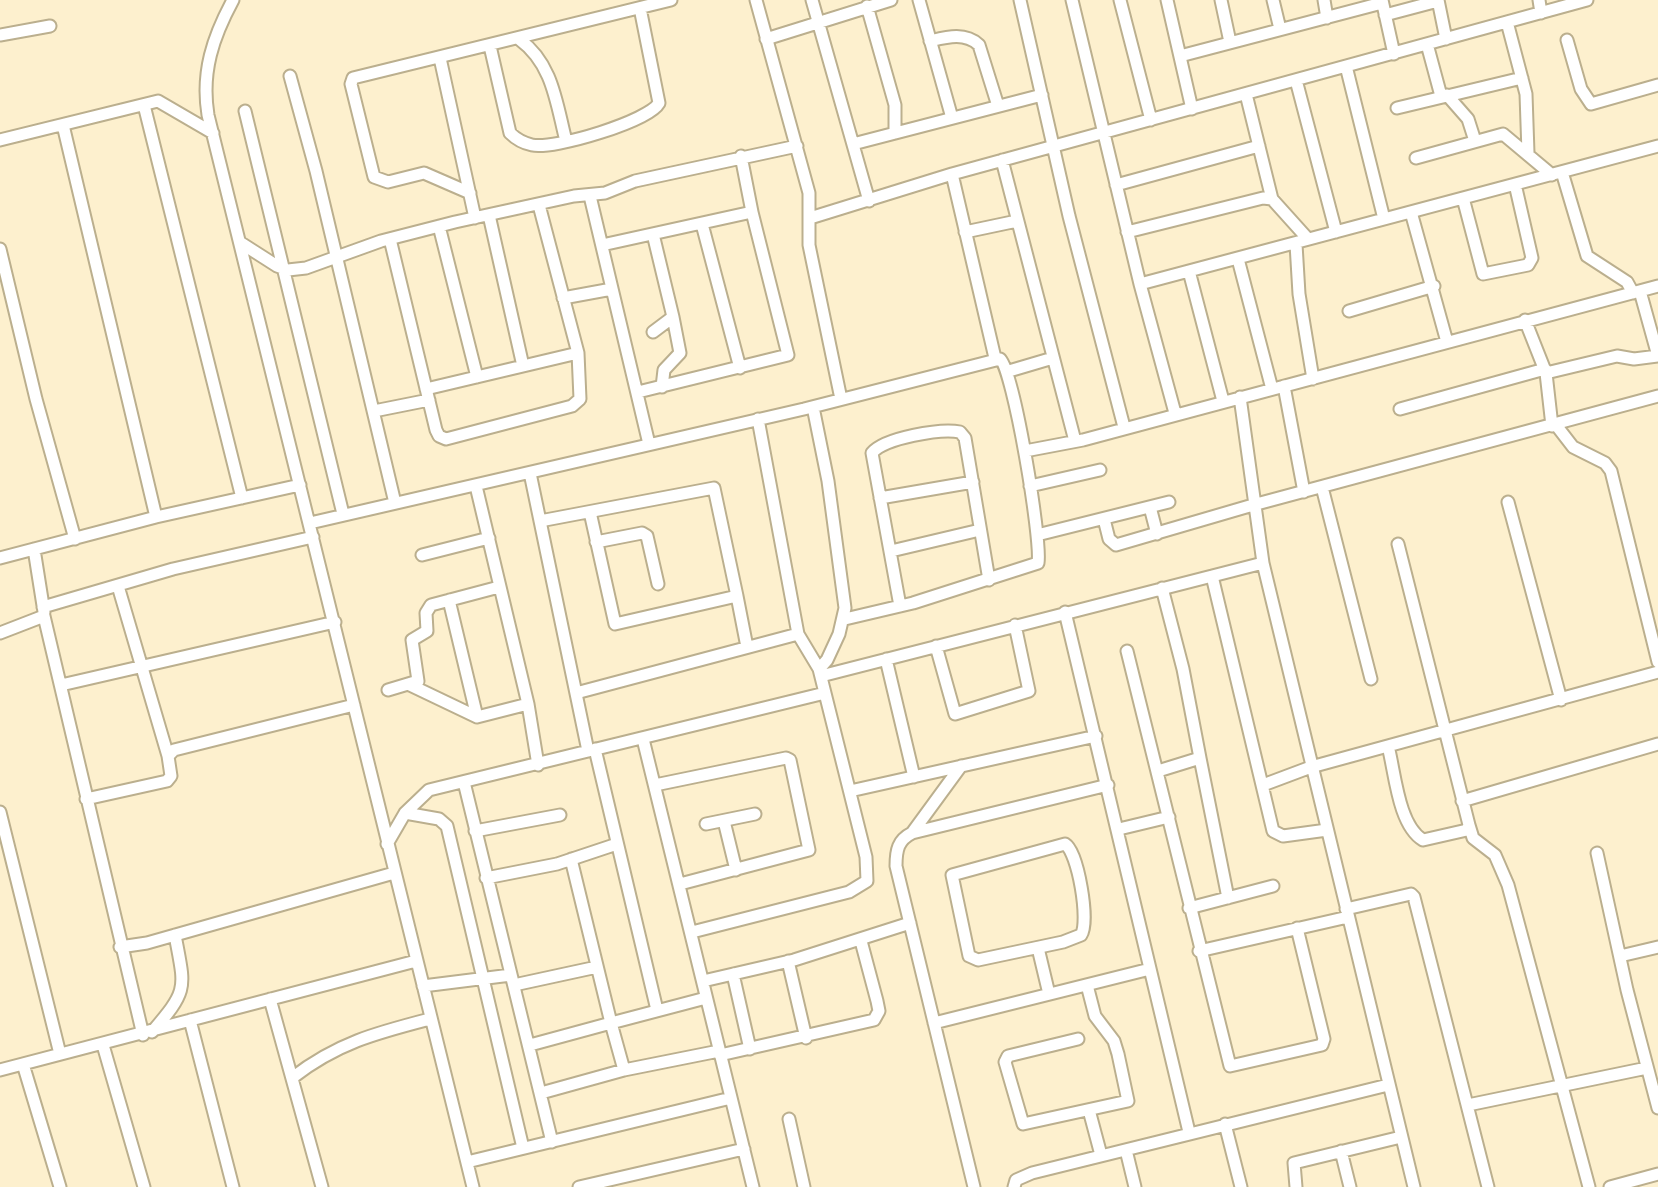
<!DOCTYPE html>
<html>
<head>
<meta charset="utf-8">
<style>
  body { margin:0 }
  canvas { display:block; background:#fdf0ce }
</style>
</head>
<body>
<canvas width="1658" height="1187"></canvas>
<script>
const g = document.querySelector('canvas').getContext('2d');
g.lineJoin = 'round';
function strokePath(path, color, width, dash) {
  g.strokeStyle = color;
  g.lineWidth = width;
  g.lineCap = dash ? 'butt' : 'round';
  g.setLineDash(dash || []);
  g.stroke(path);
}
const minor = new Path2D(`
  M233 0C213 37 201 72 208 115L473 1187
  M756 0 809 193V245L841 399
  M812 0 869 201
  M919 0 952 118
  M1020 0 1069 216 1124 427
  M1072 0 1140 284 1175 413
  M1120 0 1151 120
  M1167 0 1192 109
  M1221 0 1230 42
  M1273 0 1280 29
  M1324 0 1327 18
  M1382 0 1394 54
  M1438 0 1446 39
  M1539 0 1541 13
  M867 6 895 105V133
  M1385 15 1438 1
  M1507 22 1526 94 1528 153
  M0 35 50 26
  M519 39C553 64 556 102 566 141
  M766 39 891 0
  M1567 40 1581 89 1591 104 1658 85
  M930 41C947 37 965 32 979 45L998 106
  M1427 44 1441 96
  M490 46 510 133C516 139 523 143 532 145 554 150 649 121 659 103L640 8
  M1180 56 1382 3
  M440 58 475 218
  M1346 66 1384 219
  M290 76 316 171 395 503
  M1296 80 1336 232
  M1246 94 1272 199
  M1447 95 1468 119 1475 141
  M144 105 242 498
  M1397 108 1522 78
  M245 111 343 514
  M63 125 156 517
  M0 140 158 101 213 133
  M853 144 1042 95
  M1416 158 1503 134 1552 175
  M1002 160 1075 441
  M1562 172 1587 256 1627 282 1633 293
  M952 174 995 358
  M1116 185 1259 146
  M470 193 424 173 388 182 374 177 351 84 353 78 671 0
  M590 196 649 444
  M1463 198 1483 274 1528 265 1532 258 1515 184
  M1411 212 1447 342
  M489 215 523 366
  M810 218 952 174 1587 0
  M702 224 740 368
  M439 226 477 377
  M965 232 1017 221
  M1127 232 1263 198 1272 199 1308 239
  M653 234 673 317 653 332
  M390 239 436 430 439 436 446 439 572 406 580 399 578 353 539 205
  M241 243 277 266 288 270 306 268 381 241 455 222 574 196 605 193 635 181 797 146
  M1296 244 1299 294 1313 379
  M602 245 752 212 741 156
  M0 249 36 399 75 539
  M1238 259 1272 389
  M1189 271 1223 401
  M1140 284 1658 146
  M563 298 612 289
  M1349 311 1434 286
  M1525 320 1546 373 1552 426
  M1009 371 1053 358
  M1546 373 1617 356 1634 359 1658 356 1640 291
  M1284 386 1304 492
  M662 387 664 370 680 353 673 317
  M426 389 578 353
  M638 392 788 355 752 212
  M1240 397 1263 563 1414 1187
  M813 407 828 481 845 608 839 634 827 660 819 669
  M1400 409 1545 369
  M374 411 429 400
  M1556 425 1573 447 1605 463 1611 471 1658 662
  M1025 451 1083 440 1658 286
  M530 473 588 751
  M476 486 528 704 538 765
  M1030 486 1100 470
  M1322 487 1371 679
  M880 498 973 482
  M1508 502 1561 700
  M1150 507 1157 534
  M590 512 615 624 737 596 747 647
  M1104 519 1109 539 1116 545 1253 505 1658 396
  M540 521 714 488 737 596
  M310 523 804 409 1000 359C1013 368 1042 540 1038 563L913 603 845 619
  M1037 535 1169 502
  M596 542 642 533 647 536 658 584
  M34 549 44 612
  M891 551 980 530
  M422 555 489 538
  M0 558 156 517 300 485
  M1212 576 1273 831 1283 836 1327 830
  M118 586 168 756
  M449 600 477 717
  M900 606 872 453C884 438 941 428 960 432L965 438 989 580
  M43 607 173 569 313 537
  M1065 612 1189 1132
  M0 633 44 616 143 1035
  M936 646 955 714 1029 691 1015 625
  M1127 651 1230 1066 1322 1045 1324 1039 1297 928
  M886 659 914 777
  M821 676 1263 563
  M61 685 335 622
  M410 685 477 717 528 704
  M388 690 418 681 412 640 427 631 426 613 431 605 499 587
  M576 693 798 634
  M643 739 753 1187
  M1388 746C1395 772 1398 825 1423 840L1467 830 1469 825 1398 544
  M595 749 657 1010
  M1200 758 1228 898
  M1158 771 1200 758 1183 669 1162 588
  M464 782 552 1142
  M655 785 786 758 790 760 809 850 680 884
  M1263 785 1311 767 1658 672
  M850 791 1096 736
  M86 799 167 781 171 776 168 756 174 750 354 705
  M1462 801 1658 744
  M0 812 60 1054
  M405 813 439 819 447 826 523 1148
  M724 821 736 870
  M706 824 755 814
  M1469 825 1473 838 1495 855 1508 885 1589 1187
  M1119 829 1169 817
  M475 831 560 815
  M912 833 961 766
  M387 844 405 813 429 790 825 693
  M1065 844C1078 852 1090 922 1081 935L1063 942 978 960 969 956 952 875Z
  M1597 853 1627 990 1658 1108
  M486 878 557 864 617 844
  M1189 908 1273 886
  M1346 909 1411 894 1414 897 1488 1187
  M692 932 849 892 867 881 866 857 819 669 798 634 758 419
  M120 947 147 943 394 873
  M1038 948 1049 994
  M1199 951 1348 917
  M1620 956 1658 947
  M788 961 806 1038
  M733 974 750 1049
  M703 981 794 960 910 923
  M514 985 597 967
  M423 986 511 975
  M270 999 322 1187
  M190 1020 233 1187
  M934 1023 1150 969
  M152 1032C189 989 185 989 175 935
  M1078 1039 1008 1056 1005 1062 1023 1124 1128 1101 1118 1054 1114 1041 1095 1016 1087 985
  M103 1045 144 1187
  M530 1045 611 1023 571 859
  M720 1055 874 1020 879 1011 877 1001 861 941
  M23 1064 60 1187
  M0 1070 416 961
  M624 1070 719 1051
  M292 1078C337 1043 376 1033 430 1019
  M541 1093 624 1070 611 1023 706 998
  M1468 1105 1647 1068
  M1089 1110 1101 1155
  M789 1119 804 1187
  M1225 1124 1241 1187
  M1126 1150 1135 1187
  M1341 1151 1350 1187
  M467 1162 731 1098
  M579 1187 744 1149
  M974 1187 896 866C896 850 898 840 912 833L1108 785
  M1014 1187 1016 1180 1032 1173 1388 1085
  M1296 1187 1294 1163 1401 1137
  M1610 1187 1658 1174`);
strokePath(minor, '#bbaf8e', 15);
strokePath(minor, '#fff', 11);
</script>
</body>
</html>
